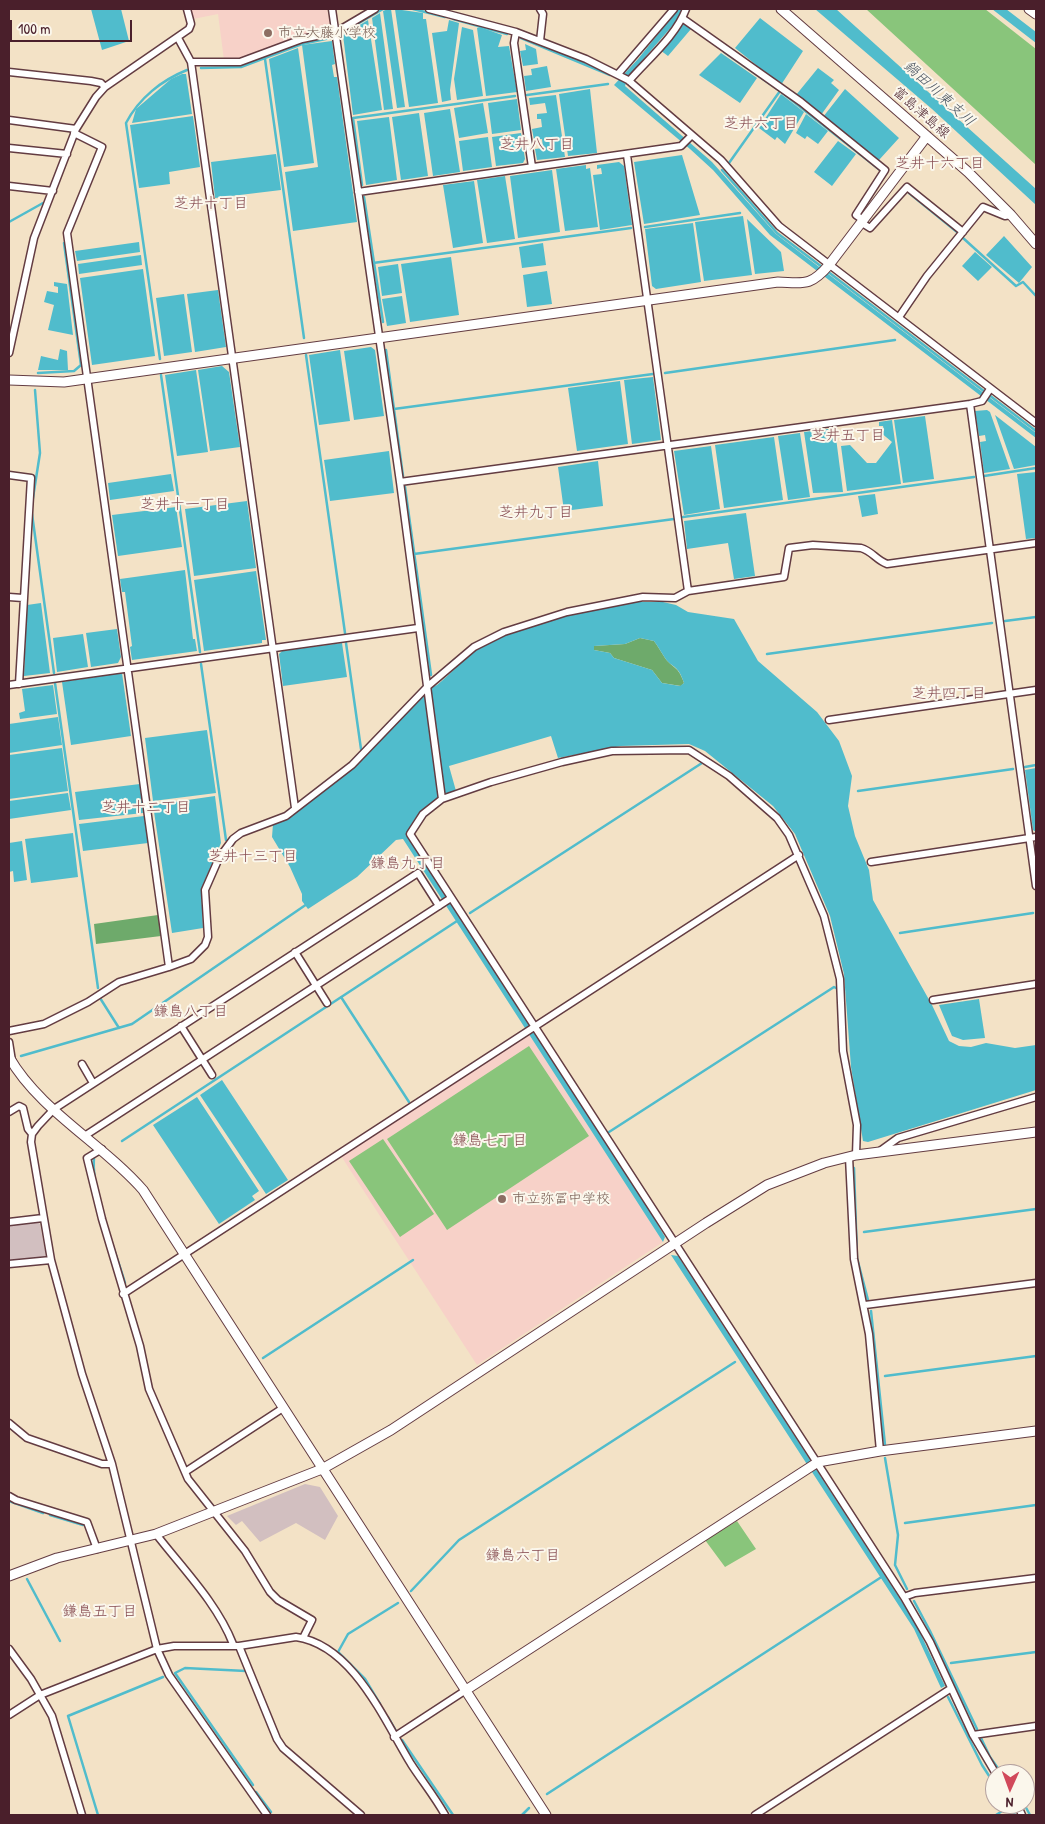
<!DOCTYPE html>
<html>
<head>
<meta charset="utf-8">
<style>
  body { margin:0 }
  #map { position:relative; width:1045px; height:1824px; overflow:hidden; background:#f3e2c6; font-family:"Patrick Hand",sans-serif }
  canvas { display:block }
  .frame { position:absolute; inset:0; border:10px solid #4a1f2b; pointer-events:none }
  .north { position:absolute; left:985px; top:1764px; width:50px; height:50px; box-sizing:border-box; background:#fbf7ec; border:1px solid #b4a19f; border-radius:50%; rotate:182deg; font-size:14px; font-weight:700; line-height:20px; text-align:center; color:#4a1f2b }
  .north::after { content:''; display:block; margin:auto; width:18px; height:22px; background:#d1495b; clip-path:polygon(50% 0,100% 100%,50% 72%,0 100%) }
  .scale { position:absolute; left:10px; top:20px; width:122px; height:22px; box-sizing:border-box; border:2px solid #4a1f2b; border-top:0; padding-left:6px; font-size:15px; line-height:18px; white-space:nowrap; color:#4a1f2b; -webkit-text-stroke:4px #fbf7ec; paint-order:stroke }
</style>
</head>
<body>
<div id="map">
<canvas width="1045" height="1824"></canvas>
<div class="frame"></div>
<div class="north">N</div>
<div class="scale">100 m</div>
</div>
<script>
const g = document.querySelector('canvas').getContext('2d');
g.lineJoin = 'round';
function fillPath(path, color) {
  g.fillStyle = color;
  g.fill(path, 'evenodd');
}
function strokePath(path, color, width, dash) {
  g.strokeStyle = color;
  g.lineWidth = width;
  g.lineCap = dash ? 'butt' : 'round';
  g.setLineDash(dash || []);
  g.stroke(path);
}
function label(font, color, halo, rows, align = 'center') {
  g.font = font + ' "Patrick Hand","Klee One",sans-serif';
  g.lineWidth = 4;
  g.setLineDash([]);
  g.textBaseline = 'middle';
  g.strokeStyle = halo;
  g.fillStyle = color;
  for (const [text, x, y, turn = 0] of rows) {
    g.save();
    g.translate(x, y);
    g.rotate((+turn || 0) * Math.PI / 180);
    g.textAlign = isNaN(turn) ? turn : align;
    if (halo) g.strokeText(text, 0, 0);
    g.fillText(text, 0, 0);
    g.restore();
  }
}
const built = new Path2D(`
  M190 9H327L331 30 240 59 224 60 218 14 193 19Z
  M529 1034 663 1242 477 1365 341 1156Z`);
const industrial = new Path2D(`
  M37 1222 40 1224 46 1256 45 1258 9 1261V1224Z
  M305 1484 320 1487 338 1516 325 1540 296 1523 260 1542 242 1521 236 1525 227 1516Z`);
const green = new Path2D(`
  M866 9H985L1036 49V165Z
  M529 1046 589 1136 447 1230 387 1139Z
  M383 1139 434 1214 400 1237 349 1161Z
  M737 1521 756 1549 725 1567 705 1540Z`);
const forest = new Path2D(`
  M640 638 654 641C658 646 661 652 665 658 673 669 678 665 684 683L681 686 662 683 652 670 614 658 610 653 594 650V646L625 644Z
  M158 915 161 936 96 944 94 924Z`);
const water = new Path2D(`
  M91 9H121L129 41 102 50Z
  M388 9H391L405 107 397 108 383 11Z
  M395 9 423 13V19H426L438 103 409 107Z
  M678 9H684L680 17 628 77 625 86 712 162 776 234 1036 433V438L770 235 713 170 690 149 614 85 638 59Z
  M815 9H836L1036 189V205L932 109Z
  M992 9H1006L1036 32V43Z
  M380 13 393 109 384 110 372 18Z
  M760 18 803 51 781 85 735 48Z
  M368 20 382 110 353 115 343 35Z
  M449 20 459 23 450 90 451 100 442 102 432 33 447 31Z
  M684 24 691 29 668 56 660 50Z
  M462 27 473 30 483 96 457 100 454 79Z
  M480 27 502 35 498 47 509 46 517 92 486 96 477 28Z
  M332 41 335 64 332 65 334 77H337L357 222 293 231 285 172 318 167 302 45Z
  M525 44 536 49 538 64 523 66 520 51 526 50Z
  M298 48 314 163 284 167 269 59Z
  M721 53 757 78 740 103 699 75Z
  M547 66 551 87 526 91 524 76 532 75 531 69Z
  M818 68 834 80 831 83 839 90 821 115 796 95Z
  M182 74H186L192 114 132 123 136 109 171 79Z
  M590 89 597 153 568 156 559 94Z
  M845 89 899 138 879 160 823 117Z
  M781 94 804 112 785 144 777 137 775 140 759 128Z
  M556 95 565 157 537 160 535 149 543 148 542 139 534 140 532 129 542 127 541 119H537V114L547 113 545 103 530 105 529 98Z
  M517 99 521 130 492 134 488 103Z
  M483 103 488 133 459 138 454 108Z
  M450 109 460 172 433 176 424 113Z
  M419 113 428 176 401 180 392 117Z
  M806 114 828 131 818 144 807 136 805 139 796 133Z
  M193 116 200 167 169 172 170 184 139 188 130 125Z
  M389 117 397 180 366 185 357 121Z
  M521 133 525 159 523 163 496 166 492 137Z
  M488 137 492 167 463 171 459 141Z
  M838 141 856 154 832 186 814 172Z
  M276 154 281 190 215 198 211 162Z
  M682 155 700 215 644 224 634 162Z
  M619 162 624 166 632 225 600 230 593 175 602 174 601 168 597 169V165Z
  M586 165V169L590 168 598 227 565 231 556 169Z
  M552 170 560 232 518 238 510 176Z
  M505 176 515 239 487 243 477 180Z
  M474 181 483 243 453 248 443 185Z
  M743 216 752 275 704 281 695 222Z
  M747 219 781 252 784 271 755 274Z
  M693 223 701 282 656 289 652 286 645 229Z
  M1004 236 1032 267 1019 283 986 255Z
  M139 242 140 252 77 261 75 251Z
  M543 243 546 265 522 268 519 247Z
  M975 252 992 267 978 281 962 266Z
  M141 255 142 265 79 274 78 264Z
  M451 257 459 315 410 322 401 264Z
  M398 264 402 293 382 296 378 267Z
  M143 269 155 356 92 365 80 278Z
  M547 271 552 304 527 307 523 275Z
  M54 282 67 284 73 335 48 330 54 305 44 302 47 291 58 293V287L54 286Z
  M218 290 226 347 195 352 187 294Z
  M184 294 192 352 164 356 156 298Z
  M402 296 406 323 387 326 382 299Z
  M371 347 375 350 384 416 354 420 344 351Z
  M60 349 67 351 68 370H38L41 356 58 360Z
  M340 350 350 421 319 425 309 355Z
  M222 366 229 372 240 447 210 451 198 370Z
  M196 370 208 452 177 456 165 375Z
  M653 377 661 440 632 444 624 380Z
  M620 381 628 444 577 451 568 388Z
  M987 410 990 412 1010 469 984 473 980 442 986 441 985 435 979 436 975 411Z
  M995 415 1036 447V465L1014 469Z
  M925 416 934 479 903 483 894 420Z
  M892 420 901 484 847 491 841 446 850 445 867 463H876L892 442 880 432 884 431 883 426H879V422Z
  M828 429 836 438 843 492 813 493 804 432Z
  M800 433 810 497 788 500 778 436Z
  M774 437 783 500 724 508 715 445Z
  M711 446 720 509 684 515 674 451Z
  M389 451 394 493 330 501 324 460Z
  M598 461 603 506 564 511 558 467Z
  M1036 472V538L1026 539 1017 474Z
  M171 474 174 491 110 500 108 483Z
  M875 494 878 514 862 517 858 496Z
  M247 501 256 568 194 576 185 509Z
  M176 507 182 547 118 556 112 515Z
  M746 513 755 576 734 579 728 543 687 549 684 521Z
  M185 570 193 639H195L197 651 132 660 130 647 132 646 125 592H122L120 579Z
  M256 571 266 640H262V643L204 651 194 580Z
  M637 602H663L676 605 688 612 734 619 758 661 817 712 839 741 852 776 848 806 855 836 869 870 873 900 932 1005 949 1041 959 1046 971 1047 986 1043 1015 1048 1036 1045V1090L868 1142 863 1141 851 1067 844 974 830 916 795 834 773 806 705 751 689 744 621 746 558 758 551 736 449 766 456 791C432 800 416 811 406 835L648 1208 665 1237 663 1242 403 839 396 840 357 877 308 909 302 901V894L290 867 272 837 273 824 354 767 432 687 437 685C452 673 467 655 483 645 529 619 586 610 637 602ZM640 638 654 641C658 646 661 652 665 658 673 669 678 664 684 683L680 686 662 683 652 670 614 658 610 653 594 650V646L625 644Z
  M41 603 50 673 24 676 27 605Z
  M117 629 121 657 118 663 91 667 86 633Z
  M83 634 88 667 57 672 53 638Z
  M342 643 347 677 283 686 279 654 282 651Z
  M122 673 131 736 71 745 62 682Z
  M53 685 57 714 20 719 19 713 25 711 22 689Z
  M58 717 62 745 9 753V724Z
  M207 730 216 793 153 801 145 738Z
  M62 748 68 791 9 799V755Z
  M1036 768V832L1033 830 1025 770Z
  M140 784 143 813 79 820 75 792Z
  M68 793 71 810 9 819V801Z
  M215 796 221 843 201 889 203 928 172 933 153 805Z
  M144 816 148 843 83 851 79 824Z
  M73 833 78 877 31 883 25 839Z
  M22 841 27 880 14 882 13 871 9 872V843Z
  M979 999 985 1038 963 1040 952 1036 939 1005Z
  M222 1080 288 1180 266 1194 200 1095Z
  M197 1097 259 1191 252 1196 255 1200 219 1224 153 1125Z
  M671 1255 678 1256 915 1622 945 1686 941 1688 914 1629Z`);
const stream = new Path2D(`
  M413 9 445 17
  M453 19 507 34
  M342 33 383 9
  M521 38 610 75
  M724 52 780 91 729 163
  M265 59 304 338
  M201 68 241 67 302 44 330 38
  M780 91 880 170
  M527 95 608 84
  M722 170 777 233 822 267
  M362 185 353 118 515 96
  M909 193 957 232
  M364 197 383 322
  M9 222 43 203
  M645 227 740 213
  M963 238 1016 286 1023 282 1036 296
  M373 263 631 228
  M827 271 1036 431
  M386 350 403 476
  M306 355 345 633
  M160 359 126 123C139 98 162 80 187 70
  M38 373 74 371 81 365 64 243
  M665 373 895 340
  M161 375 200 652
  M394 409 653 374
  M984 476 1036 468
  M405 487 431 675
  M32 504 40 453 35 390
  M32 514 54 673
  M683 517 974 477
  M414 554 674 519
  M1005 621 1036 617
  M346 643 361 749
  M767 654 992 623
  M201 664 226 840
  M55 683 98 988
  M1025 767 1036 765
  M858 791 1013 769
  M470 913 702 763
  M900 933 1033 913
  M341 997 409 1102
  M100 998 119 1028
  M21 1056 132 1024 307 904
  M609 1132 834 987 836 988
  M122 1141 457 921
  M94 1158C91 1192 115 1249 125 1283
  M854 1168 857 1258 868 1300
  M864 1232 1036 1209
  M871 1311 885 1445
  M263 1358 413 1260
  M885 1376 1036 1356
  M885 1458 898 1535 895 1565 907 1589
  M9 1501 43 1513
  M50 1515 83 1525
  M905 1523 1036 1505
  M27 1579 60 1641
  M411 1591 459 1540 735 1362
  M914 1601 930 1631 977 1729
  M951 1663 1036 1652
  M246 1671 185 1668 175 1673 253 1785
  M948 1697 982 1765 995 1785
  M380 1704 365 1679 338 1652 348 1634 398 1603
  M388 1717 396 1731
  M981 1738 990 1757 1002 1774
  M402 1740 453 1815
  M256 1792 271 1812
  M547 1794 883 1576
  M1008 1804 1015 1815
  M1024 1804 1030 1815
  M98 1815 68 1716 163 1677
  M522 1815 529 1808
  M996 1815 1010 1806`);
const street = new Path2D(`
  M332 9 400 482 442 799
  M429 9 516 32 586 59 628 80 721 160 779 226 1036 423
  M682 18 801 102 885 170 856 215 863 220
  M516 32 514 43 532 167
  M178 38 191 62 295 808
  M540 41 543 14 540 9
  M191 62H240L302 39 336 32 375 9
  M9 72 91 81 101 83 105 87
  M618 74 674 9
  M629 81C648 59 676 36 686 9
  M9 120 76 129
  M9 148 67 154
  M627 155 688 591
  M9 186 53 191
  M358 192 681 146 691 136
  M862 223 870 228 907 187 963 232
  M899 317 927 276 983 207 1005 216 1011 215
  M9 353 34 238 76 129 96 97 105 87 189 29 191 24 187 9
  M970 404 1036 886
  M9 475 31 478 19 684
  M400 482 970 404 982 401 990 389
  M9 597 23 598
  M9 685 418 628
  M829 720 1036 690
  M871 862 1036 837
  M295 952 327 1003
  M169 967 191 959 205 945 208 937 205 890 219 858 233 839 241 833 286 816 352 765 428 686 474 647 504 632 567 612 643 597 675 598 688 591 784 577 789 548 813 545 861 548C872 551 876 560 887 564L1036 543
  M933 1000 1036 984
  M181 1026 212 1075
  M9 1031 44 1024 88 1002 119 982 169 967 67 233 102 147 74 133
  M9 1042 12 1061
  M82 1064 93 1083
  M9 1112 19 1106 23 1108 28 1129 32 1134
  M86 1135 451 898
  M102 1149 87 1158 102 1219 140 1346 149 1389 188 1479 245 1551 270 1592 278 1600 312 1620 303 1638
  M880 1151 898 1138 1036 1097
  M856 1155 857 1125 843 1051 840 979 824 916 789 835 777 818 729 776 689 750 612 751 562 762 491 782 442 799 423 814 410 834 904 1597 930 1642 973 1735 996 1774
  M849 1157 854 1259 869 1334 880 1451
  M9 1222 43 1218
  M9 1264 51 1260
  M123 1294 799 855
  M865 1305 1036 1283
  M9 1423 27 1438 102 1464H112
  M185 1472 283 1408
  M9 1496 16 1500 87 1522 97 1549
  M156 1534C183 1569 217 1603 233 1644
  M904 1597 915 1593 1036 1578
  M239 1646 277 1739 283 1748 361 1815
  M9 1649 31 1679 52 1716 82 1815
  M9 1715 40 1695 157 1649 174 1646H239L296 1637C353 1645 384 1720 411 1764 422 1781 435 1797 445 1815
  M973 1735 1036 1726
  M394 1737 466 1690
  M1017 1804 1022 1815
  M267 1815 169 1675 157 1649 112 1464 82 1374 51 1260 31 1142 32 1134 38 1126 54 1109 418 873 439 906
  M755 1815 950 1689`);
const secondary = new Path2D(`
  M781 9 968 172 1011 215 1036 244
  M1029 9 1036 14
  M9 380 64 382 778 282C804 283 810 287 829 265L927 136
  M9 1057C40 1111 102 1143 143 1190L546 1815
  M9 1576 57 1558 156 1534 322 1469 391 1430 706 1223 767 1185 824 1163 856 1155 1036 1132
  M466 1690 818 1462 880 1451 1036 1431`);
const markers = [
  [268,33,5,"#8d6e63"],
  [502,1199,5,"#8d6e63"]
];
const educationNames = [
  ["市立大藤小学校",278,33],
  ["市立弥冨中学校",512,1199]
];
const streetNames = [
  ["富島津島線",921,113,41]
];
const waterNames = [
  ["鍋田川東支川",939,94,42]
];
const neighbourhoodNames = [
  ["芝井六丁目",761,124],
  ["芝井八丁目",537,145],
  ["芝井十六丁目",940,164],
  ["芝井十丁目",211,204],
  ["芝井五丁目",848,436],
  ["芝井十一丁目",185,505],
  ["芝井九丁目",536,513],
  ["芝井四丁目",949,694],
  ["芝井十二丁目",146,808],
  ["芝井十三丁目",253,857],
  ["鎌島九丁目",408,864],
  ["鎌島八丁目",191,1012],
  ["鎌島七丁目",490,1141],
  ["鎌島六丁目",523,1556],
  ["鎌島五丁目",100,1612]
];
fillPath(built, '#f7d1c8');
fillPath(industrial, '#d2bfc0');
fillPath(green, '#89c57b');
fillPath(forest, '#6eaa6b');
fillPath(water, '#50bccc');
strokePath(stream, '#50bccc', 2.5);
strokePath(street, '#633c42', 9);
strokePath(secondary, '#633c42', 11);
strokePath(street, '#fff', 6);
strokePath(secondary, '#fff', 9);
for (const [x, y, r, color] of markers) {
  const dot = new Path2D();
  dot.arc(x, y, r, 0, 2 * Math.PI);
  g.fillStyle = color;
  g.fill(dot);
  strokePath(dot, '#fbf7ec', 2);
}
label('14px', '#785e54', '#fbf7ec', educationNames, 'left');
label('14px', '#4a1f2b', '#fbf7ec', streetNames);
label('italic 15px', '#4c5663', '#fbf7ec', waterNames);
label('15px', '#874c51', '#fbf7ec', neighbourhoodNames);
</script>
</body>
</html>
